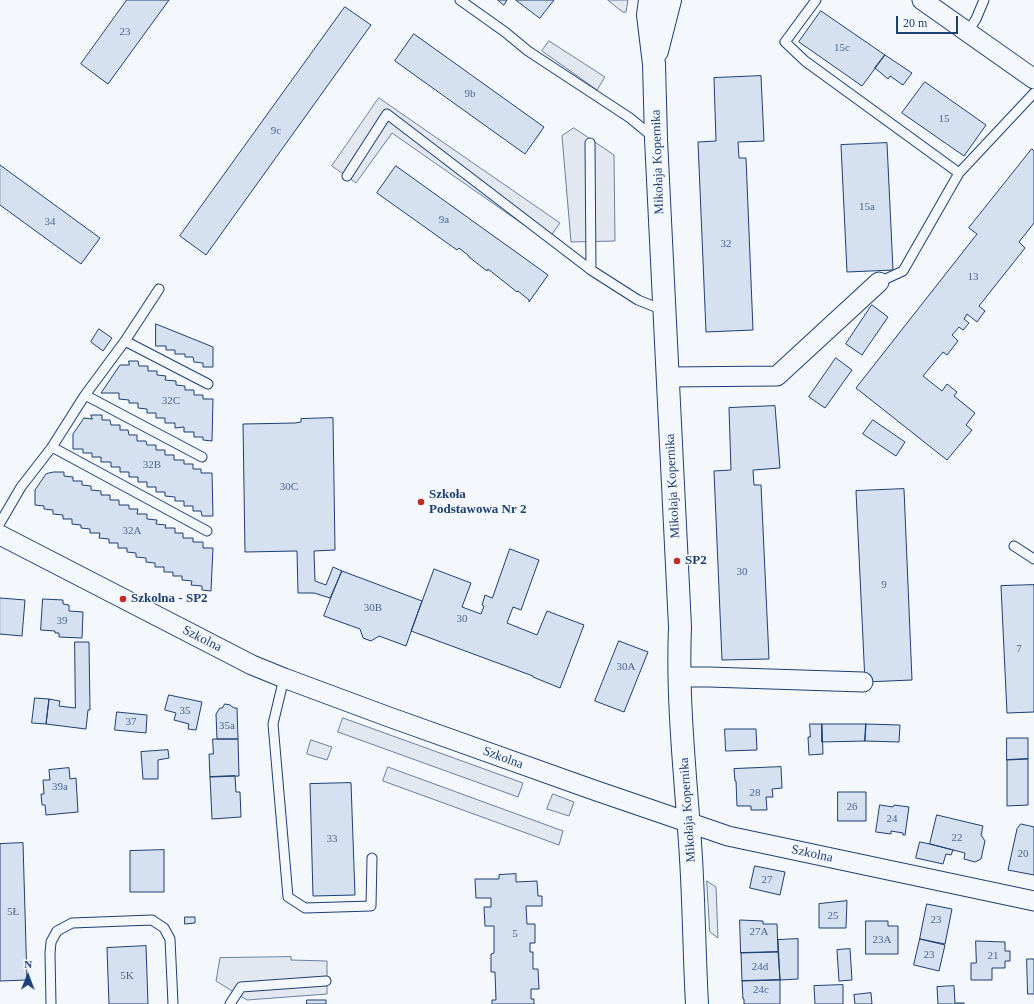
<!DOCTYPE html>
<html>
<head>
<meta charset="utf-8">
<style>
  body { margin:0 }
  #map { position:relative; width:1034px; height:1004px; overflow:hidden; background:#f4f7fb; font-family:Georgia,serif }
  canvas { display:block }
  .north { position:absolute; left:8px; top:956px; width:40px; height:40px; -webkit-text-stroke:3px #f4f7fb; paint-order:stroke; rotate:1deg; font-size:11px; font-weight:700; line-height:16px; text-align:center; color:#1d3f73 }
  .north::after { content:''; display:block; margin:auto; width:14px; height:18px; background:#1d3f73; clip-path:polygon(50% 0,100% 100%,50% 72%,0 100%) }
  .scale { position:absolute; left:896px; top:16px; width:62px; height:18px; box-sizing:border-box; border:2px solid #1d3f73; border-top:0; padding-left:5px; font-size:12px; line-height:14px; white-space:nowrap; color:#1d3f73; -webkit-text-stroke:3px #f4f7fb; paint-order:stroke }
</style>
</head>
<body>
<div id="map">
<canvas width="1034" height="1004"></canvas>
<div class="north">N</div>
<div class="scale">20 m</div>
</div>
<script>
const g = document.querySelector('canvas').getContext('2d');
g.lineJoin = 'round';
function fillPath(path, color) {
  g.fillStyle = color;
  g.fill(path, 'evenodd');
}
function strokePath(path, color, width, dash) {
  g.strokeStyle = color;
  g.lineWidth = width;
  g.lineCap = dash ? 'butt' : 'round';
  g.setLineDash(dash || []);
  g.stroke(path);
}
function label(font, color, halo, rows, align = 'center') {
  g.font = font + ' Georgia,serif';
  g.lineWidth = 3;
  g.setLineDash([]);
  g.textBaseline = 'middle';
  g.strokeStyle = halo;
  g.fillStyle = color;
  for (const [text, x, y, turn = 0] of rows) {
    g.save();
    g.translate(x, y);
    g.rotate((+turn || 0) * Math.PI / 180);
    g.textAlign = isNaN(turn) ? turn : align;
    if (halo) g.strokeText(text, 0, 0);
    g.fillText(text, 0, 0);
    g.restore();
  }
}
const green = new Path2D(`
  M608 0H628L626 12H623Z
  M707 881 716 887 718 938 710 932Z`);
const parking = new Path2D(`
  M549 41 605 77 597 90 542 51Z
  M379 98 560 223 547 241 392 133 356 183 332 166Z
  M574 128 614 155 615 241 571 242 562 136Z
  M343 718 523 783 518 797 338 732Z
  M311 740 332 747 327 760 307 754Z
  M388 767 563 831 559 845 383 781Z
  M553 794 574 802 569 816 547 809Z
  M291 957V960L327 961V994L247 1000 216 981 220 958Z`);
const building = new Path2D(`
  M127 0H169L108 84 81 64Z
  M498 0H507L504 5Z
  M516 0H554L540 18Z
  M345 7 371 25 206 255 180 236Z
  M821 11 885 55 862 86 799 42Z
  M414 34 544 127 525 154 395 61Z
  M885 55 912 73 903 85 890 76 888 79 875 68Z
  M761 76 764 141 738 142 739 158H746L753 330 706 332 698 142 716 141 714 78Z
  M925 82 986 125 964 156 902 113Z
  M887 143 893 270 847 272 841 145Z
  M1032 149 1034 151V223L1019 242 1025 248 979 306 985 311 977 322 967 314 964 319 969 323 963 330 959 327 952 335 958 341 947 355 943 352 923 376 942 391 947 384 957 392 954 396 975 413 966 425 972 430 947 460 856 388 977 234 969 228Z
  M0 165 100 238 81 264 0 205Z
  M396 166 548 275 529 302V300L518 291 517 292 488 269 487 271 469 257V256L459 248 457 250 377 193Z
  M872 305 888 317 862 355 846 344Z
  M156 324 213 347V367H203V363L194 362 193 357H185V354H175V350H166V346H156Z
  M99 329 112 338 103 351 91 342Z
  M836 358 852 370 825 408 809 397Z
  M129 361H138L139 366H148V371H157V375L166 376 165 380 176 381V385L185 386V390H194V395H203V399H213L212 441 203 440V437H194V432H184V427L175 428V423H165V418H156V413H147V409L138 408V403H129V400L119 399V393H101L120 365H129Z
  M775 406 780 468 753 470 754 485H761L769 659 722 660 714 471 731 470 729 408Z
  M91 415H102V420H110L111 425H120V430H128L129 435H137V441H146L147 445H156V450H165V455H174V460H184V464H193V469H201V473H212L213 516H202L201 511H193V506H184V501H175V497L165 496V492H156V487H147V482H138V477H129V472H120V467H111V462H101V457H92V453H83V449H73V434L84 418 92 419Z
  M333 418 335 550 314 551 315 581 326 585 333 567 342 571 330 598 314 593H298L297 551 245 552 243 424 295 423 301 422V419Z
  M873 420 905 442 896 456 863 434Z
  M54 472H64V476L73 477V481H82V485L91 486V490L101 491V495H110V500H119V505H129V509H138L137 514H147V519L157 520 156 524 166 525 165 528H175V533H183V538H193V542H203V548H213L211 591 202 590V586L191 585 192 581 182 580V576H173V572H164V567H155V563L146 562V558L136 557V553L127 552V548H118V543H109V539L99 538 100 533H90V529L81 528V525L72 524V519H63V515L53 514V510L44 509V506L35 505V490L46 474Z
  M904 489 912 680 865 682 856 491Z
  M510 549 539 560 521 610 513 607 507 623 537 635 547 611 584 625 560 688 533 677V676L411 631 434 569 471 583 462 607 481 614 484 606 482 605 485 595 492 598Z
  M342 571 422 601 406 646 379 636 371 641 363 638 360 629 324 616Z
  M1034 585V712L1007 713 1001 586Z
  M0 598 25 600 22 636 0 634Z
  M43 599 63 600V604L69 605V611L83 612 82 638 59 637V633H55V631L41 630Z
  M619 641 648 652 624 712 595 701Z
  M75 642H89L90 710H88L86 729 46 724 49 699 60 701 59 706 75 708Z
  M169 695 202 702 196 730 188 729 189 724 174 720 176 713 165 710Z
  M35 698 49 699 46 724 32 723Z
  M225 704 230 705 234 708H237L238 739H217L216 714 220 708H222Z
  M117 712 147 715 146 733 115 730Z
  M810 724H822L823 754 809 755 808 737H810Z
  M822 724H866L865 741 822 742Z
  M866 724 900 725 899 742 865 741Z
  M725 729H756L757 750 726 751Z
  M1007 738H1028V759L1007 760Z
  M213 739H238L239 776 210 777 209 754H213Z
  M168 750 169 758 158 760V779H143L141 752Z
  M1028 759V805L1007 806V760Z
  M781 767 782 788 772 789 773 797H766L767 810H751V806H737L736 781H735L734 769Z
  M69 768 70 779 76 778 78 812 46 815 45 805H42L41 794H44L43 780H50L49 770Z
  M235 776 236 792H240L241 817 212 819 210 777Z
  M351 783 355 895 313 896 310 784Z
  M838 792H866V821H838Z
  M880 805 893 807 894 805 909 807 905 835H903V833L891 831V834L876 832Z
  M937 815 983 826 981 835 985 841 981 859 975 862 964 859 965 853 930 844Z
  M1021 824 1034 827V875L1008 870 1017 829Z
  M920 842 930 844 953 850 951 855 946 854 943 864 916 858Z
  M23 843 27 980 0 981V844Z
  M164 850V892H130V851Z
  M755 866 785 872 780 895 750 888Z
  M516 874V882L537 881 538 896H542V906H526L527 924H535V943H530V952H533V969H538L539 989H531V999H534V1004H492V1000H496L495 972H491V954L494 953V926H485L484 907H491V898H476L475 879H499V875Z
  M847 901 846 928H819V904Z
  M927 904 952 909 945 944 920 939Z
  M185 917H195V923L185 924Z
  M740 920 763 921V924H777L778 952 741 953Z
  M866 921H888V926H898V954H866Z
  M798 939V979L780 980 778 940Z
  M920 939 945 945 939 971 914 965Z
  M976 941 1005 942V951H1010V961H1005V968H992V980H971V963H976Z
  M146 946 148 1004H109L107 948Z
  M850 949 852 980 839 981 837 950Z
  M778 952 780 980 742 981 741 953Z
  M1027 959H1034V994H1028Z
  M780 980V1004H744V999H743L742 981Z
  M843 985V1004H815L814 986Z
  M954 986 955 1003H964V1004H938L937 987Z
  M871 993 872 1004H855L854 995Z
  M307 1000H326V1004H307Z`);
const service = new Path2D(`
  M460 0 505 32 528 51 630 118 653 137
  M816 0 785 42 805 61 959 173
  M967 33 976 19 984 0
  M590 143 591 270
  M347 176 387 114 591 270 638 300 663 310
  M879 282 903 271 959 173 1034 93
  M125 341 208 384
  M85 395 202 457
  M52 447 207 531
  M0 523 21 487 52 447 85 395 125 341 159 289
  M1014 546 1034 559
  M284 678 273 724 288 897 305 908 371 906 372 858
  M51 1004 50 953 51 942 57 931 72 923 152 920 164 928 170 939 173 1004
  M230 1004 241 987 326 981`);
const minor = new Path2D(`
  M922 0 1034 79
  M668 377 777 376 879 282
  M0 535 252 665 284 678 389 717 591 789 728 836 1034 901
  M680 677H709L863 682`);
const tertiary = new Path2D(`
  M650 0 648 15 654 64 656 139 680 627C677 699 685 771 690 843 694 897 694 950 697 1004
  M657 51 670 0`);
const markers = [
  [421,502,4,"#c62828"],
  [677,561,4,"#c62828"],
  [123,599,4,"#c62828"]
];
const numberNames = [
  ["23",125,32],
  ["15c",842,48],
  ["9b",470,94],
  ["15",944,119],
  ["9c",276,131],
  ["15a",867,207],
  ["9a",444,220],
  ["34",50,222],
  ["32",726,244],
  ["13",973,277],
  ["32C",171,401],
  ["32B",152,465],
  ["30C",289,487],
  ["32A",132,531],
  ["30",742,572],
  ["9",884,585],
  ["30B",373,608],
  ["30",462,619],
  ["39",62,621],
  ["7",1019,649],
  ["30A",626,667],
  ["35",185,711],
  ["37",131,722],
  ["35a",227,726],
  ["39a",60,787],
  ["28",755,793],
  ["26",852,807],
  ["24",892,819],
  ["22",957,838],
  ["33",332,839],
  ["20",1023,854],
  ["27",767,880],
  ["5Ł",13,912],
  ["25",833,916],
  ["23",936,920],
  ["27A",759,932],
  ["5",515,934],
  ["23A",882,940],
  ["23",929,955],
  ["21",993,956],
  ["24d",760,967],
  ["5K",127,976],
  ["24c",761,990]
];
const streetNames = [
  ["Mikołaja Kopernika",658,162,-92],
  ["Mikołaja Kopernika",673,486,-93],
  ["Szkolna",202,639,27],
  ["Szkolna",503,758,20],
  ["Mikołaja Kopernika",688,810,-94],
  ["Szkolna",812,854,12]
];
const poiNames = [
  ["Szkoła",429,495],
  ["Podstawowa Nr 2",429,510],
  ["SP2",685,561],
  ["Szkolna - SP2",131,599]
];
fillPath(green, '#e3e9f0');
strokePath(green, '#687fa3', 1);
fillPath(parking, '#e3e8f0');
strokePath(parking, '#687fa3', 1);
fillPath(building, '#d5e0f0');
strokePath(building, '#1d3f73', 1);
strokePath(service, '#1d3f73', 11);
strokePath(minor, '#1d3f73', 21);
strokePath(tertiary, '#1d3f73', 24);
strokePath(service, '#f4f7fb', 9);
strokePath(minor, '#f4f7fb', 19);
strokePath(tertiary, '#f4f7fb', 22);
for (const [x, y, r, color] of markers) {
  const dot = new Path2D();
  dot.arc(x, y, r, 0, 2 * Math.PI);
  g.fillStyle = color;
  g.fill(dot);
  strokePath(dot, '#f4f7fb', 1.5);
}
label('11px', '#4b6792', null, numberNames);
label('13px', '#1d3f73', '#f4f7fb', streetNames);
label('bold 13px', '#1d3f73', '#f4f7fb', poiNames, 'left');
</script>
</body>
</html>
